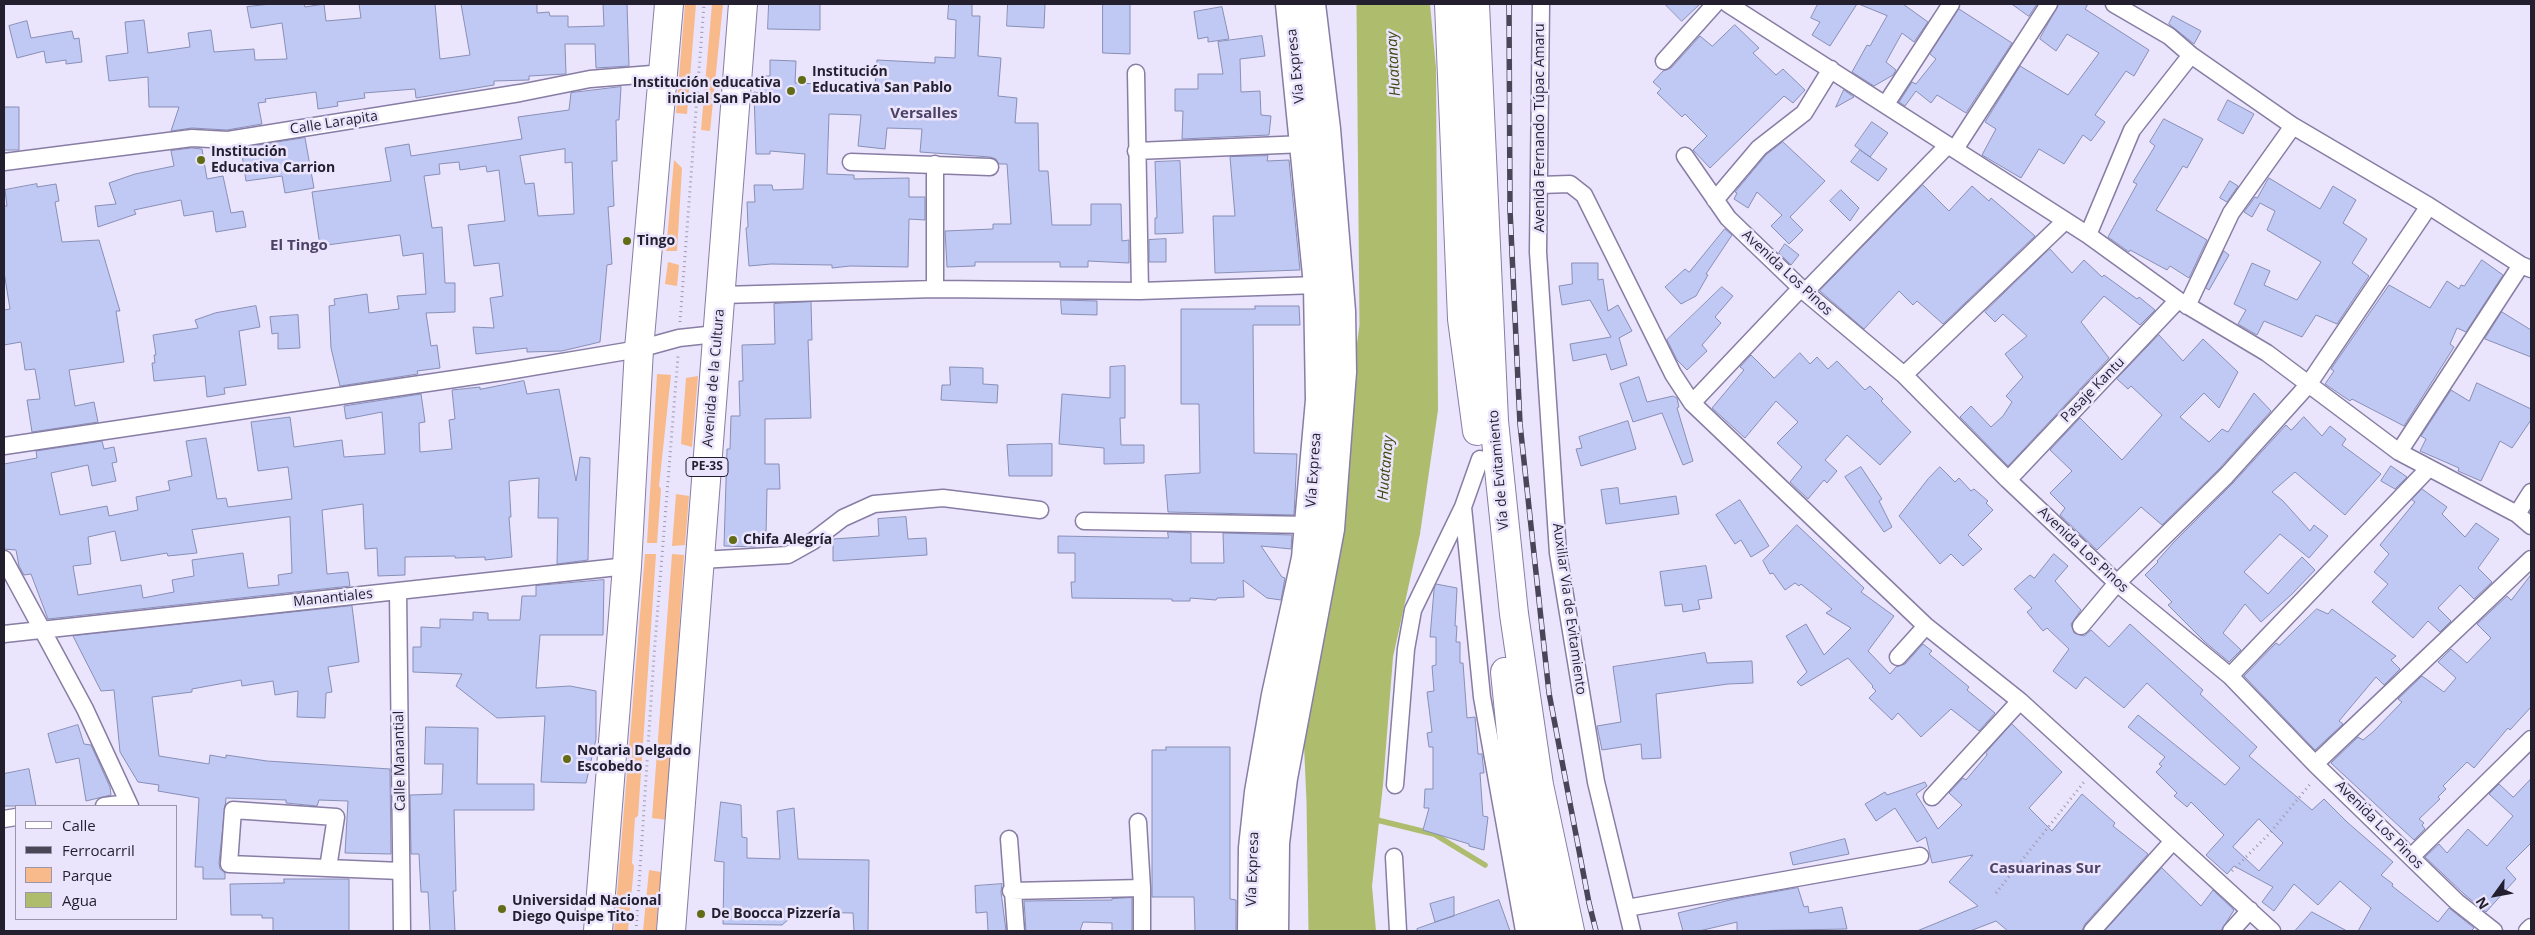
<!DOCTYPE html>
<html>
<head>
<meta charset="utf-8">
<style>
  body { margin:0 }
  #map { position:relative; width:2535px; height:935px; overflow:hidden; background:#eae4fd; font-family:"Open Sans",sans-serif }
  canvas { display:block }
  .frame { position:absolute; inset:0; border:5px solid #231f2e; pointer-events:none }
  .legend { position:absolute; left:15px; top:805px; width:162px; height:115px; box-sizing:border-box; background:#eae4fd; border:1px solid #9a95aa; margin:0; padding:6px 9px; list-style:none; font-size:15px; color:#231f2e }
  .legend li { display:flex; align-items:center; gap:10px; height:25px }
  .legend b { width:25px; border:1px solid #9a95aa }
  .north { position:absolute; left:2470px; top:870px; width:50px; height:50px; -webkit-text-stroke:4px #eae4fd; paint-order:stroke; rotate:238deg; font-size:14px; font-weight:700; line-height:20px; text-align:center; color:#231f2e }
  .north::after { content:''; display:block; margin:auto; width:18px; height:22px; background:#231f2e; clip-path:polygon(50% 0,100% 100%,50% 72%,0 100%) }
</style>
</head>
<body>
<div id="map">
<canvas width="2535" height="935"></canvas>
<div class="frame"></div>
<ul class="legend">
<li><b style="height:6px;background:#fff"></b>Calle</li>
<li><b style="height:6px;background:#4b4657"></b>Ferrocarril</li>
<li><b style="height:14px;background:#f8b98b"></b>Parque</li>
<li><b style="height:14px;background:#aebc6e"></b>Agua</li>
</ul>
<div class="north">N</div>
</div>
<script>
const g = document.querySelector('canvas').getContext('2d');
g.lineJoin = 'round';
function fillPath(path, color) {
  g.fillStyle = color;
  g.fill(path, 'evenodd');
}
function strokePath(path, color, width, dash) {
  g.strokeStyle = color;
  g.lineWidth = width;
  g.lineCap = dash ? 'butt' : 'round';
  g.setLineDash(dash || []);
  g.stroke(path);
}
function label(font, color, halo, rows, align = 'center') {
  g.font = font + ' "Open Sans",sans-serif';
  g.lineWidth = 5;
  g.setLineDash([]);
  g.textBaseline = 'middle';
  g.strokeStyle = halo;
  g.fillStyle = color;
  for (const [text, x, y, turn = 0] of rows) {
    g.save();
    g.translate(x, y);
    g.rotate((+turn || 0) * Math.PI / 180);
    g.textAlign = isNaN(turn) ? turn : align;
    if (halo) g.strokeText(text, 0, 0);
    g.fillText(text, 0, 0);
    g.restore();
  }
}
const green = new Path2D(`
  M685 4H696L687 114 676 113Z
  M712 4H723L710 131 701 130Z
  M674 160 682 168 677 251H666Z
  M668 262 679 265 677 286 665 284Z
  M657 374 671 375 659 486 661 489 657 543H647Z
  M698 376 692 447 681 444 686 378Z
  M676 494 689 496 685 545 672 546Z
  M645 554H656L638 816 635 818 632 863 634 866 628 931H614Z
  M672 554 684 555 667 820 652 818Z
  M649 870 661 872 656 931H643Z`);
const water = new Path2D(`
  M1374 4H1430L1436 68 1438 410 1420 534 1393 657 1383 785 1372 886 1376 931H1326L1324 801 1320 711 1340 600 1377 326Z`);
const stream = new Path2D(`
  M1373 819 1434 834 1485 865`);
const river = new Path2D(`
  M1326 931 1324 801 1320 711 1340 600 1377 326 1374 4`);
const building = new Path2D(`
  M271 4H304L305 7 324 4 326 21 361 18 359 4H435L440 59 470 55 461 4H537V13L549 12 550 16H568V27L604 26 603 4H627L629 66 596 68 595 44H565L566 74 529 76V80L494 81V85L416 98 415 89 364 93 365 98 337 102 338 106 318 109 316 92 265 99 266 102 258 103 262 124 227 130 192 128 171 131 179 107H149L148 77 109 81 106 56 128 53 125 22 144 20 148 53 190 47 188 33 211 30 214 52 254 49 255 60 287 59 282 23 251 28 247 7Z
  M769 4H820V30L768 29Z
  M949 4H972V16H980L978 56 1001 58 998 96 1017 98 1015 123H1038L1039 171H1048L1052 225H1091V204H1121L1122 241 1129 240V263L1088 261V267H1060V262H975V266L947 267 945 231 993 229V224H1011L1007 164H999L996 159 990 157 920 152 922 129 887 128 885 149 858 146 861 115 829 114 827 174 854 175V179L909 178V197H925V220L909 219 908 267 850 266 832 268V265L771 264 749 266 746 228 748 227 747 202H755L754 185H772L773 190 803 189 805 154 770 151V154H756L754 92 760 93V76H770V60L796 61 795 83 875 86 877 60 935 63V57L955 58 956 20 948 19Z
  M1008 4H1045L1044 28 1007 26Z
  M1103 4H1130V54L1103 53Z
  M1665 4H1700L1682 21Z
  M1818 4H1857L1830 46 1812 35 1820 22 1811 18Z
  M1859 4H1903L1928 22 1914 42 1902 33 1886 62 1896 70 1893 75 1874 86 1852 72 1867 45 1870 46 1887 16Z
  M2012 4H2037L2029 16Z
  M2059 4H2088L2085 9 2149 50 2134 76 2126 71 2095 115 2105 122 2091 141 2083 135 2064 164 2039 149 2021 178 1982 155 1996 129 1985 122 2020 66 2068 95 2099 53 2067 34 2056 51 2040 39Z
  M1222 7 1229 39 1208 42V37L1198 39 1194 12Z
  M1959 9 2012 43 1966 113 1937 95 1931 103 1916 91 1905 106 1899 102 1912 82 1916 84 1936 59 1930 54Z
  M2173 16 2201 31 2194 44 2169 24Z
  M27 21 31 38 72 31 74 39 79 38 82 62 66 64V60L46 63 44 51 17 58 9 26Z
  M1735 25 1759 48 1753 53 1776 75 1783 69 1805 90 1793 103 1784 96 1710 168 1693 150 1707 136 1685 114 1682 117 1657 93 1661 89 1653 82 1663 71 1671 68 1700 36 1712 46Z
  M1262 36 1265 56 1240 59 1241 92 1260 91 1261 115 1271 116 1269 135 1182 139 1183 111H1175V89H1198V74H1223L1218 42Z
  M621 87 619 120H616L617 161H612L614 206 608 207 612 264 607 265 600 342 562 351 527 352V348L476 354 473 327 494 328 490 298 503 296 499 263 474 266 468 225 505 221 499 170 487 172 486 166 460 170 459 162 439 164 440 174 424 176 432 228 442 227 445 283H455V312L426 313 431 346 437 345 440 368 417 371 418 374 340 386 331 348 329 306 335 305 334 299 367 294 369 313 399 309 397 296 426 294 423 253 403 256 400 235 320 246 312 192 391 181 385 148 409 144 411 156 522 139 518 117 569 110 571 93ZM565 149V163L572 162 574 214 538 216 534 183 525 184 520 156Z
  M1844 90 1854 97 1836 107Z
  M2228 100 2254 114 2243 134 2218 120Z
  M4 107H19V150H4Z
  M2164 119 2203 139 2187 168 2183 166 2156 210 2207 240 2189 278 2170 266 2167 270 2130 250 2129 252 2108 237 2137 184 2133 182 2155 146 2150 142Z
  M1872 122 1888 133 1870 157 1855 146Z
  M305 138 314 188 285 193 282 176 246 181 241 148Z
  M1783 142 1825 181 1790 217 1803 230 1789 244 1771 226 1782 215 1757 192 1748 208 1734 199 1737 193 1735 192 1766 155Z
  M192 148 202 149 207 179 223 176 231 213 243 211 246 227 216 232 213 211 184 216 181 200 134 210 136 214 98 227 95 206 116 204 109 183 135 174 174 166 171 151Z
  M1860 150 1887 169 1878 181 1851 162Z
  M1268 156 1267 161 1289 160 1300 270 1215 273 1213 216H1235L1230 157Z
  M1180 161 1183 233 1155 234V218H1157L1155 162Z
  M2269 178 2320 209 2333 186 2356 200 2343 223 2367 239 2352 263 2369 276 2337 324 2316 315 2302 337 2264 321 2257 335 2238 324 2246 310 2234 304 2252 263 2270 271 2264 285 2297 300 2321 262 2267 230 2275 211 2260 203 2252 217 2244 212 2255 197 2257 198Z
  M2230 181 2238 186 2227 202 2220 198Z
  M37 184V187L56 184 59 201 55 202 62 242 99 240 120 311H116L124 362 69 370 75 406 94 402 98 422 32 432 27 400 40 399 35 369 25 370 21 342 4 345V310L10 309 4 272V206H7L5 190Z
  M1923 185 1949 211 1972 186 1989 201 1991 198 2035 236 1943 324 1917 301 1913 305 1899 291 1864 329 1820 291Z
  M1841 190 1859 208 1850 221 1830 201Z
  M1725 229 1732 235 1706 274 1708 275 1696 296 1681 304 1665 287 1685 269 1689 272Z
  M1166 239V262H1149V240Z
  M1785 244 1799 255 1791 265 1779 253Z
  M2050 249 2072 273 2084 260 2102 277 2104 275 2137 299 2139 297 2155 310 2140 325 2104 296 2081 322 2109 358 2008 466 1960 417 1971 406 1991 427 2003 416 2012 402 2006 396 2023 377 2005 354 2027 336 2003 314 1995 322 1985 312Z
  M2224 251 2229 255 2209 290 2206 288Z
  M2482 260 2503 275 2466 332 2457 328 2450 344 2454 347 2404 426 2352 399 2350 401 2325 384 2334 371 2331 369 2389 285 2430 308 2447 281 2459 289 2461 285 2464 286Z
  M1572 263H1598V280L1603 279 1608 311 1618 305 1632 331 1619 338 1627 365 1611 370 1606 354 1573 361 1570 344 1611 337 1590 300 1562 305 1559 286 1572 284Z
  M1722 287 1733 296 1715 317 1721 323 1702 345 1707 351 1687 370 1677 360 1667 340Z
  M1061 300 1097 301V315L1062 314Z
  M811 302 812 340H808L811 418 765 419V464H779L780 489H767L766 535H755V547L724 546 727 449H730L731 416H740L739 381H743L742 345 775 344 774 304Z
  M256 306 260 327 239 331 246 385 224 388 225 394 207 397 205 376 154 381 152 363H155L154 355H156L153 335 198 328 195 320 215 313Z
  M1255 306H1299L1300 325H1253L1254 453 1297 454 1294 515 1168 512 1165 475 1200 473 1199 404H1181V309H1255Z
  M2502 312 2531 330V357L2485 339Z
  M298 315 300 348 278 349V333L272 334 270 317Z
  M2159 335 2183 361 2203 339 2238 372 2219 408 2204 393 2180 417 2209 442 2222 429 2228 432 2254 393 2271 411 2219 469 2162 525 2141 507 2097 550 2060 515 2065 508 2050 493 2072 471 2050 450 2080 418 2122 460 2162 415 2131 386 2128 389 2117 379Z
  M1800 353 1810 364 1817 357 1828 369 1837 361 1865 390 1870 386 1883 399 1881 401 1911 432 1880 465 1847 435 1825 460 1837 471 1827 483 1824 480 1808 499 1790 482 1802 467 1777 443 1798 422 1776 401 1745 438 1712 408 1744 370 1740 367 1751 355 1774 378Z
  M1125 366V418H1120L1121 445H1144V463L1104 464V448L1059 444 1062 394 1110 398V367Z
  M950 367 983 368V384L998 385 997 403 941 400 942 385H950Z
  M1639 377 1647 402 1673 396 1677 398 1679 407 1677 408 1693 461 1683 465 1662 413 1633 422 1620 384Z
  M524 381 527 394 559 389 576 481 580 457 590 458 588 560 557 564 558 518H538L539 478 509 481 511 517H509L512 557 485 560V557L455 558V556L405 557V575L378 576 377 548 365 549 363 504 322 510 327 574 348 572 350 586 48 619 31 574 24 575 19 566 16 550 4 549V464L37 458 36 451 102 441 104 449 114 447 117 462 112 463 116 481 92 486 88 465 51 473 60 515 107 506 109 516 138 510 136 497 170 490 168 481 192 476 186 441 206 438 217 499 226 498 228 507 292 499 288 467 258 471 251 422 290 417 294 447 342 440 344 457 385 454 382 412 346 419 344 406 421 394 425 422 419 423 420 452 452 449 449 420 455 419 452 390 480 387V389ZM290 517 292 573 278 575 279 585 248 588 243 553 192 560 194 576 172 580 174 592 143 598 141 585 78 595 73 566 91 564 88 537 115 531 121 561 167 553 168 556 197 553 192 530Z
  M2477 383 2531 409V420L2512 448 2500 441 2481 481 2458 471 2459 468 2420 451 2426 439 2421 436 2451 390 2469 401Z
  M2304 417 2322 436 2330 426 2346 439 2342 445 2381 474 2345 515 2295 472 2272 492 2283 501 2310 531 2314 525 2328 536 2309 558 2280 534 2244 572 2268 594 2302 557 2315 570 2292 594 2261 622 2245 604 2223 633 2241 650 2229 662 2205 642 2168 605 2172 602 2145 575 2158 562 2157 561 2174 542 2233 483 2286 425 2291 430Z
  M1628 421 1636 449 1581 466 1576 449 1582 448 1579 437Z
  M1052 444V476H1009L1007 445Z
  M2391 466 2407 477 2395 489 2381 481Z
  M1861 467 1882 499 1879 501 1892 527 1884 532 1845 477Z
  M1940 467 1955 482 1959 478 1971 491 1974 489 1988 501 1986 503 1993 510 1968 535 1982 549 1963 566 1951 554 1940 564 1899 516 1928 479Z
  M1618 488 1620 504 1676 496 1679 514 1606 524 1601 490Z
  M2422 489 2447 507 2442 514 2465 537 2476 523 2499 539 2478 568 2492 582 2474 599 2460 585 2438 608 2451 621 2440 632 2428 621 2413 638 2372 602 2388 584 2374 572 2389 554 2380 545 2415 502 2412 500Z
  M1740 500 1769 546 1751 557 1741 540 1735 544 1716 515Z
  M906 517 908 539 926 538 927 555 833 561V539L879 536 878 519Z
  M1797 525 1864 588 1861 592 1894 616 1868 651 1890 674 1896 667 1905 664 1923 644 1932 651 1929 654 1969 687 1967 690 1995 713 1979 731 1951 709 1921 737 1898 713 1892 720 1869 698 1876 691 1872 687 1873 686 1848 658 1801 686 1797 682 1807 672 1786 636 1806 624 1824 655 1851 628 1826 613 1832 609 1801 584 1799 586 1795 583 1785 590 1773 573 1770 574 1763 561Z
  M1168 532 1191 533V563H1224L1223 533 1292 535 1291 549 1261 546 1282 577 1285 578 1281 600 1267 598 1243 580 1244 597 1217 598 1216 600 1190 598V601H1172V599L1072 598 1071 582H1075V553H1058V536L1168 538Z
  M2054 554 2068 566 2055 581 2081 610 2071 624 2074 633 2084 636 2091 630 2109 647 2130 624 2203 690 2200 694 2257 747 2249 756 2312 810 2324 799 2347 822 2393 862 2381 875 2393 884 2392 886 2438 922 2449 908 2474 928 2471 931H2358L2371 908 2340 881 2318 905 2294 884 2274 911 2262 902 2273 887 2234 866 2227 874 2206 855 2224 835 2191 802 2187 807 2174 796 2177 793 2156 772 2162 766 2159 764 2165 757 2128 727 2138 715 2225 785 2240 768 2147 683 2124 708 2087 678 2085 677 2076 689 2053 671 2069 649 2047 628 2043 631 2027 612 2032 608 2014 589 2030 575 2034 578ZM2259 819 2283 843 2259 871 2233 847Z
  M1706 566 1712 598 1698 600 1700 609 1683 612 1682 604 1665 606 1660 572Z
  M2531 575V707L2510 730 2508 728 2474 768 2467 762 2443 786 2446 789 2438 797 2440 799 2419 819 2424 823 2422 825 2425 829 2414 840 2331 763 2358 737 2363 740 2373 732 2402 702 2398 699 2422 676 2444 692 2456 678 2438 662 2451 649 2467 663 2491 638 2477 624 2507 596 2511 600Z
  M604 580 603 635H540L536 688 570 686 596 691V739L586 783 541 782 545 716 497 718 456 686 462 674 413 672V647H421V627L440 628V619L473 620V612L488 613V620H520L522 596H536V586Z
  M1436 584 1457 588 1455 626H1457L1456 642H1460V663H1463L1467 718 1475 717 1478 754H1482L1484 773H1480L1483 816 1488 817 1484 850 1469 846V844L1423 830 1429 808H1424L1425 789H1433V747H1429L1427 733 1432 732 1427 692 1434 691 1432 666 1436 665V637H1430L1434 590Z
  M352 606 359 662 328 667 332 692 326 693 325 718 297 717 298 691 275 695 273 681 242 686 241 680 192 689V692L152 697 159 756 209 764 210 755 226 758V755L267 761 390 769 391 854 345 853 348 801 319 800 317 806 286 803V800L226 798 219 863 220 869 225 873V879H203V867H195L199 798 158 791 159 785 138 782 120 752 114 690 101 691 73 636Z
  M2317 609 2328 614 2332 609 2396 656 2391 660 2400 669 2384 685 2376 677 2339 721 2343 724 2315 750 2244 676 2276 643 2279 645Z
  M1705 653 1707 663 1752 661 1753 683 1728 684 1656 694 1661 758 1642 759 1641 744 1602 750 1597 726 1621 722 1613 667Z
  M2012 724 2062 772 2029 808 2052 831 2082 794 2115 823 2113 826 2148 854 2085 924 2082 931H2008L1996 921 1970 931H1917L1978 906 1949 882 1973 855 1932 863 1926 837 1917 842 1895 808 1876 821 1865 804 1885 792 1887 795 1925 782 1927 786 1916 794 1938 829 1962 805 1949 793 1963 778 1966 780 1987 755 1986 753Z
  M78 725 84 744 91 745 110 787 111 795 86 801 79 758 56 763 48 734Z
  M426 727 478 728 477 784H534V810H454L456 891H453L455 931H430L428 892H421L419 854H411L410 795 442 794 443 764H425Z
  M1166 747H1230V899L1236 900V931H1195L1194 897H1152V750H1166Z
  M29 769 36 806H4V774Z
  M2531 779V843L2506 868 2516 879 2486 912 2464 894 2425 857 2439 844 2447 853 2468 829 2487 846 2513 816 2489 794 2499 784 2513 797Z
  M721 802 741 805 742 837 747 838V858L780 859 777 811 794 808 798 859 869 860 868 931H854L853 913 797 912 782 925 723 924 724 862 715 861Z
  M1845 839 1849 854 1793 865 1790 853Z
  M2162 868 2201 906 2213 890 2234 910 2221 931H2105Z
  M284 879H349V931H273V918H262V915H231L230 884 284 883Z
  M1002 884 1001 892 1006 931H988L987 912 976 913 975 886Z
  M1798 888 1804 907 1808 906 1809 913 1842 907 1847 929 1737 931V922L1699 931H1683L1678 913 1734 899Z
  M1454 897V916L1435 922 1430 904Z
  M1132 898V931H1112V923L1083 922 1080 931H1026L1024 901 1112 900V899Z
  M1499 900 1510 931H1417V929Z
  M2312 912 2347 931H2295Z`);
const path = new Path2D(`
  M680 322 704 4
  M2232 871 2269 834 2311 783
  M1996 893 2084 782
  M636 931 654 656 678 356`);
const street = new Path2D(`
  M1541 4 1538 252 1558 553 1596 782 1632 931
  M1728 4 2088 235 2178 300 2267 353 2399 452 2517 514 2531 526
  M2114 4 2169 36 2191 55 2293 126 2429 206 2521 265 2531 269
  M1664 61 1715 4
  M1136 73 1140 291
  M1886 104 1951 4
  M1955 149 2049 4
  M1136 151 1305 144
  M1685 156 1728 218 1805 292 1904 375 2008 480 2117 583 2230 676 2315 764 2457 902 2494 931
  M4 162 192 138 228 140 520 93 590 79 664 73
  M851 162 990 167
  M1540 185 1570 184 1584 195 1673 374 1692 403 1926 626 2020 701 2272 931
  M1715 200 1759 148 1804 113 1831 69
  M2088 235 2132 130 2191 55
  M935 289V164
  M1805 292 1948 145
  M722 295 935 289 1140 291 1317 285
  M2187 306 2231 213 2293 126
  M1904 375 2064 222
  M1692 403 1801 288
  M4 446 508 371 639 349 679 338 716 334
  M2399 452 2521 265
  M2008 480 2178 300
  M1463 507 1482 697 1524 931
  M2517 514 2531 492
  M1084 521 1310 525
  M4 559 85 709 130 806
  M701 560 788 555 813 541 843 518 874 504 943 498 1040 510
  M398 591 402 931
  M2081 626 2117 583 2226 476 2308 385 2429 206
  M4 634 627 566
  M1898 657 1926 626
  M2230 676 2429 468
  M2315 764 2531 559
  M1395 785 1406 649 1413 610 1463 507 1480 459
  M1932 797 2020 701
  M104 806 128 803
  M4 819 16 817
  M1138 822 1142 888V931
  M1009 839 1016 931
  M1394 857 1398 931
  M2411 857 2531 739
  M328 868 336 817 233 810 229 864 401 871
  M1011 891 1142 888
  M1627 908 1920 856
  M2092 931 2173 841
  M2231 931 2250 910
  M2527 931 2531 927`);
const primary = new Path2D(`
  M1251 931 1252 848 1258 792 1275 695 1305 558 1319 400 1317 285 1289 4
  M1275 931 1276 843 1284 778 1331 529 1343 372 1342 311 1327 129 1312 4`);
const highway = new Path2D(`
  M1449 4 1462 319 1477 431
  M1475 4 1494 421 1514 614 1539 785 1570 931
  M1505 672 1514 762 1545 931
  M598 931 627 566 639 349 669 4
  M671 931 743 4`);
const rail = new Path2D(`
  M1509 4 1510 210 1520 424 1549 693 1589 903 1596 931`);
const markers = [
  [802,80,5,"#616c14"],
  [791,91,5,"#616c14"],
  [201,160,5,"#616c14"],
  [627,241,5,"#616c14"],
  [733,540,5,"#616c14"],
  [567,759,5,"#616c14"],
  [502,909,5,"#616c14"],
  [701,914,5,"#616c14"]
];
const shields = [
  [707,467,42]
];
const shieldNames = [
  ["PE-3S",707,467]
];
const streetNames = [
  ["Vía Expresa",1296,66,-96],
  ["Calle Larapita",334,123,-9],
  ["Avenida Fernando Túpac Amaru",1540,128,-90],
  ["Avenida Los Pinos",1787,273,43],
  ["Avenida de la Cultura",714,378,-85],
  ["Pasaje Kantu",2093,390,-46],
  ["Vía Expresa",1314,470,-86],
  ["Vía de Evitamiento",1499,470,-95],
  ["Avenida Los Pinos",2083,550,43],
  ["Manantiales",333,598,-6],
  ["Auxiliar Via de Evitamiento",1569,609,82],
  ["Calle Manantial",400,761,-91],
  ["Avenida Los Pinos",2379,825,45],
  ["Vía Expresa",1253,869,-88]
];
const poiNames = [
  ["Institución",812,72],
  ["Educativa San Pablo",812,88],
  ["Institución educativa",781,83,"right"],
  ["inicial San Pablo",781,99,"right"],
  ["Institución",211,152],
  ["Educativa Carrion",211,168],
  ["Tingo",637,241],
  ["Chifa Alegría",743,540],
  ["Notaria Delgado",577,751],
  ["Escobedo",577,767],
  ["Universidad Nacional",512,901],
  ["Diego Quispe Tito",512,917],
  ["De Boocca Pizzería",711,914]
];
const waterNames = [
  ["Huatanay",1394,64,-93],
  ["Huatanay",1386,468,-85]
];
const neighbourhoodNames = [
  ["Versalles",924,114],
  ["El Tingo",299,246],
  ["Casuarinas Sur",2045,869]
];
fillPath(green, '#f8b98b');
fillPath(water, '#aebc6e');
strokePath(stream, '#aebc6e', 5.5);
strokePath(river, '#aebc6e', 35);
fillPath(building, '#c0c8f4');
strokePath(building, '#888fb6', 1);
strokePath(street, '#887da4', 19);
strokePath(primary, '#887da4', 29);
strokePath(highway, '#887da4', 30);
strokePath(path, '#9e99ae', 3, [1, 4]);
strokePath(street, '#fff', 16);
strokePath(primary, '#fff', 26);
strokePath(highway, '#fff', 28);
strokePath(rail, '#4b4657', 5.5);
strokePath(rail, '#eae4fd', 4, [11]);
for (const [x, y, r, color] of markers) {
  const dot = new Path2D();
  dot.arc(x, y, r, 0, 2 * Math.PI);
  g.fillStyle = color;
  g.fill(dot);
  strokePath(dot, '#eae4fd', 2);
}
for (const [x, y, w] of shields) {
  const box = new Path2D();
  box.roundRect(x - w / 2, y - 9.5, w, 19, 4);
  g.fillStyle = '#eae4fd';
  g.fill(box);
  strokePath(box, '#231f2e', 1);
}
label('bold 12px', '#231f2e', null, shieldNames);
label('14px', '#231f2e', '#eae4fd', streetNames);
label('bold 14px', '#231f2e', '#eae4fd', poiNames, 'left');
label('italic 15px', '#40480d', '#eae4fd', waterNames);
label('bold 15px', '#4c4265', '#eae4fd', neighbourhoodNames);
</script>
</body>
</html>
